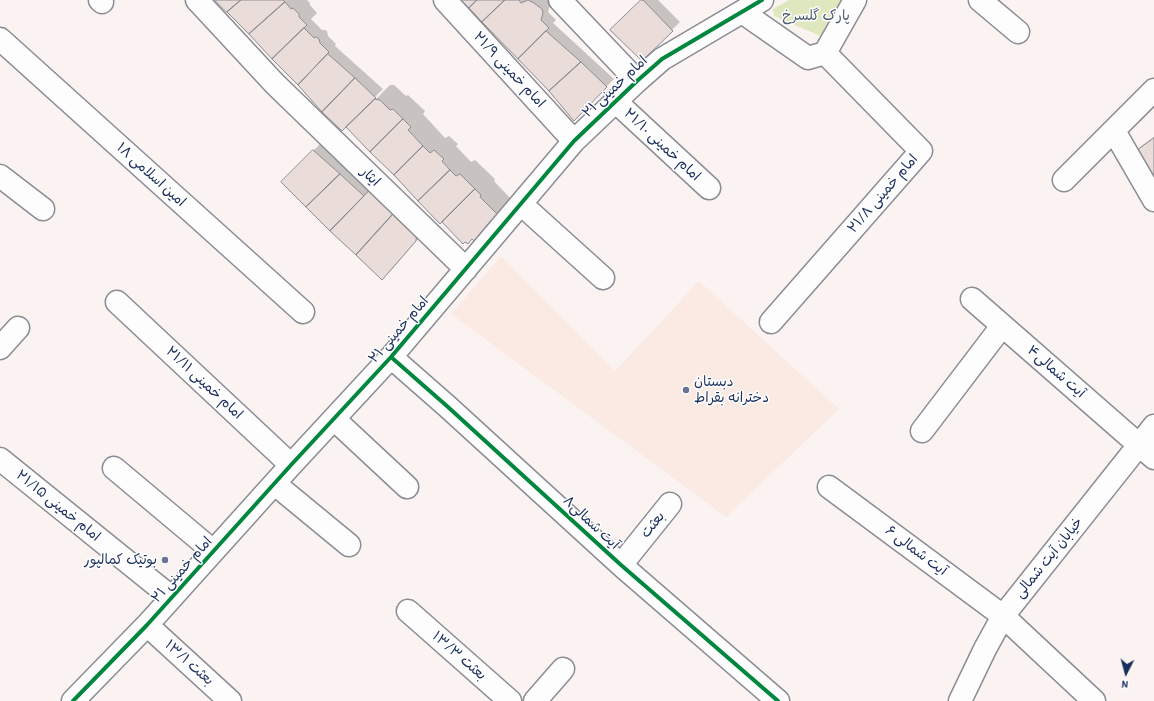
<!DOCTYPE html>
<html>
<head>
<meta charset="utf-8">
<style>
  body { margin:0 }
  #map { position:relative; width:1154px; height:701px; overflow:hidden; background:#faf3f2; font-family:"Patrick Hand",sans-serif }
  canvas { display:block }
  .north { position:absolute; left:1106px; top:653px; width:40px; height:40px; -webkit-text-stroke:3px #fff; paint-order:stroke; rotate:186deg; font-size:11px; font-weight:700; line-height:16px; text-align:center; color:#1b2f5e }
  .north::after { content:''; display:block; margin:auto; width:14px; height:18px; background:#1b2f5e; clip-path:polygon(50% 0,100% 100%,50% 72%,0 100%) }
</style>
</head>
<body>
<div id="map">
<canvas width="1154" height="701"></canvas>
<div class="north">N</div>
</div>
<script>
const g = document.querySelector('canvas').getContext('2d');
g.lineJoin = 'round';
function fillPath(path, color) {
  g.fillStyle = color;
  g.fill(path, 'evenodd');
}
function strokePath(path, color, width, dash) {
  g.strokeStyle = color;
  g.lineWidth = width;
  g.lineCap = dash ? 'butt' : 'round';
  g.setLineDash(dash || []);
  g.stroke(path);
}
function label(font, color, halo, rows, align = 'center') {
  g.font = font + ' "Patrick Hand","Playpen Sans Arabic",sans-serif';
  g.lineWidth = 3;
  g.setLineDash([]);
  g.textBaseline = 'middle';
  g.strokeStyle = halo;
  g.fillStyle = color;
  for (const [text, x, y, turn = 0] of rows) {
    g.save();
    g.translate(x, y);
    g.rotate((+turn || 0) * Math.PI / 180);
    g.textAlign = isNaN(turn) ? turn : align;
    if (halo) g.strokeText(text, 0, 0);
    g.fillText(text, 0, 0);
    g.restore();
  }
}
const built = new Path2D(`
  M501 256 615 371 699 281 839 409 726 517 451 314Z`);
const green = new Path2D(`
  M789 0H845L825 38 774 16 773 9Z`);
const shadow = new Path2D(`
  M216 0H307L310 3V5L317 13 311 19 322 30H325L327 31 328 36 336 44 335 46 383 89 365 107 366 109 390 85H394L406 96 408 95 425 111 423 114 445 138 449 136 458 144 456 146 471 162 475 160 495 179 494 181 512 200 500 211 501 212 474 239 442 221 440 223 346 126 323 111 274 59 277 55 276 54Z
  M463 0H548L550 5 548 12 556 20 553 23 614 79 574 119 549 90Z
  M642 0H658L680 22 642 60Z
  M1154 137V186L1136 152 1144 144Z
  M321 143 372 189 386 175 408 197 405 201 427 228 394 267 382 279 331 230 282 182Z`);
const building = new Path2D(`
  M215 0H241L227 12Z
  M241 0H283L285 2 249 34 227 12Z
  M461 0H477L469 8Z
  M477 0H505L482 22 469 8Z
  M505 0H519L521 3 528 0 534 3 542 9 543 13 541 20 549 28 518 59 482 22Z
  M641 0H643L673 31 642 61 610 30Z
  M285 2 291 9 293 8 299 14V17L307 25 272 59 249 34Z
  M304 28 314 38 316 37 319 39 320 43 329 52 298 85 272 59Z
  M546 31 581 62 549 91 518 59Z
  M328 54 355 78 322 112 298 85Z
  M581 62 607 87 574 121 549 91Z
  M355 78 376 98 342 131 322 112Z
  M375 99 380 100 390 110 393 109 403 119 370 152 346 127Z
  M403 119 411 127 408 130 423 146 394 175 370 152Z
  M1154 138V188L1135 152Z
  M423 146 430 153 434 150 444 159 442 161 450 170 418 201 394 175Z
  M313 150 340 174 306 207 281 182Z
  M450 170 456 176 460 174 475 189 440 224 418 201Z
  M340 174 364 196 330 231 306 207Z
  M374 186 394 213 356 255 330 231Z
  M475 189 481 195 480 197 498 215 486 226 487 227 474 241 472 239 468 244 465 242 463 244 442 222Z
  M394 213 417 231 416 241 382 280 356 255Z`);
const minor = new Path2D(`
  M100 0 102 2
  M197 0 275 84 466 269
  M445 0 574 141
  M560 0 637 81
  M980 0 1018 32
  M742 12 808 58 825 53 855 0
  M0 39 303 312
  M615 101 709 188
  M1114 131 1154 200
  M0 176 43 209
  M1064 180 1154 90
  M521 204 603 278
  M972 299 1154 458
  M117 302 291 465
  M771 322 921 151 825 53
  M0 348 18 328
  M391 357 448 407 621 565 778 701
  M334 419 407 487
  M922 431 1002 326
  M0 459 171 597
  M114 468 213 551
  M275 484 349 545
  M829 487 1003 616 1094 701
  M621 565 670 504
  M408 611 510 701
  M147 625 230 701
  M73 701 147 625 291 465 391 357 574 141 637 81 662 59 762 0
  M535 701 563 669
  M960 701 985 649 1003 616 1154 426`);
const cycleway = new Path2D(`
  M391 357 448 407 621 565 778 701
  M73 701 147 625 291 465 391 357 574 141 637 81 662 59 762 0`);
const markers = [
  [686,390,4,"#697492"],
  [165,560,4,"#697492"]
];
const parkNames = [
  ["پارک گلسرخ",816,16]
];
const streetNames = [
  ["امام خمینی ۲۱/۹",509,70,47],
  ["امام خمینی ۲۱",615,87,-43],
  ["امام خمینی ۲۱/۱۰",662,145,43],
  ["امین اسلامی ۱۸",151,175,42],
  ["ایثار",370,177,44],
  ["امام خمینی ۲۱/۸",883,194,-49],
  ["امام خمینی ۲۱",399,330,-49],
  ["آیت شمالی۴",1056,372,41],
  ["امام خمینی ۲۱/۱۱",204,383,43],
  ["امام خمینی ۲۱/۱۵",58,506,39],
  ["آیت شمالی۸",591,523,43],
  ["بعثت",653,525,-51],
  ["آیت شمالی ۶",916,551,37],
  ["خیابان آیت شمالی",1049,558,-51],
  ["امام خمینی ۲۱",182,570,-48],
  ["بعثت ۱۳/۳",459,656,41],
  ["بعثت ۱۳/۱",189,663,42]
];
const poiNames = [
  ["دبستان",694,382],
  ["دخترانه بقراط",694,398],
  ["بوتیک کمالپور",157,560,"right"]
];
fillPath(built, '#fbeae4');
fillPath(green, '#dfe7be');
fillPath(shadow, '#0003');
fillPath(building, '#eadcd8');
strokePath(building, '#8b8c94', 1);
strokePath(minor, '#8b8c94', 25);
strokePath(minor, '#fefdfd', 22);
strokePath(cycleway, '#00873e', 4);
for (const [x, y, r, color] of markers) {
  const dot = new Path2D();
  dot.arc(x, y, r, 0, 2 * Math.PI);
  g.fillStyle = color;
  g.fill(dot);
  strokePath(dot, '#fff', 1.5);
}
label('14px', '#465b6b', '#fff', parkNames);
label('14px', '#1b2f5e', '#fff', streetNames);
label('14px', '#1b2f5e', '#fff', poiNames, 'left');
</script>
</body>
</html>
